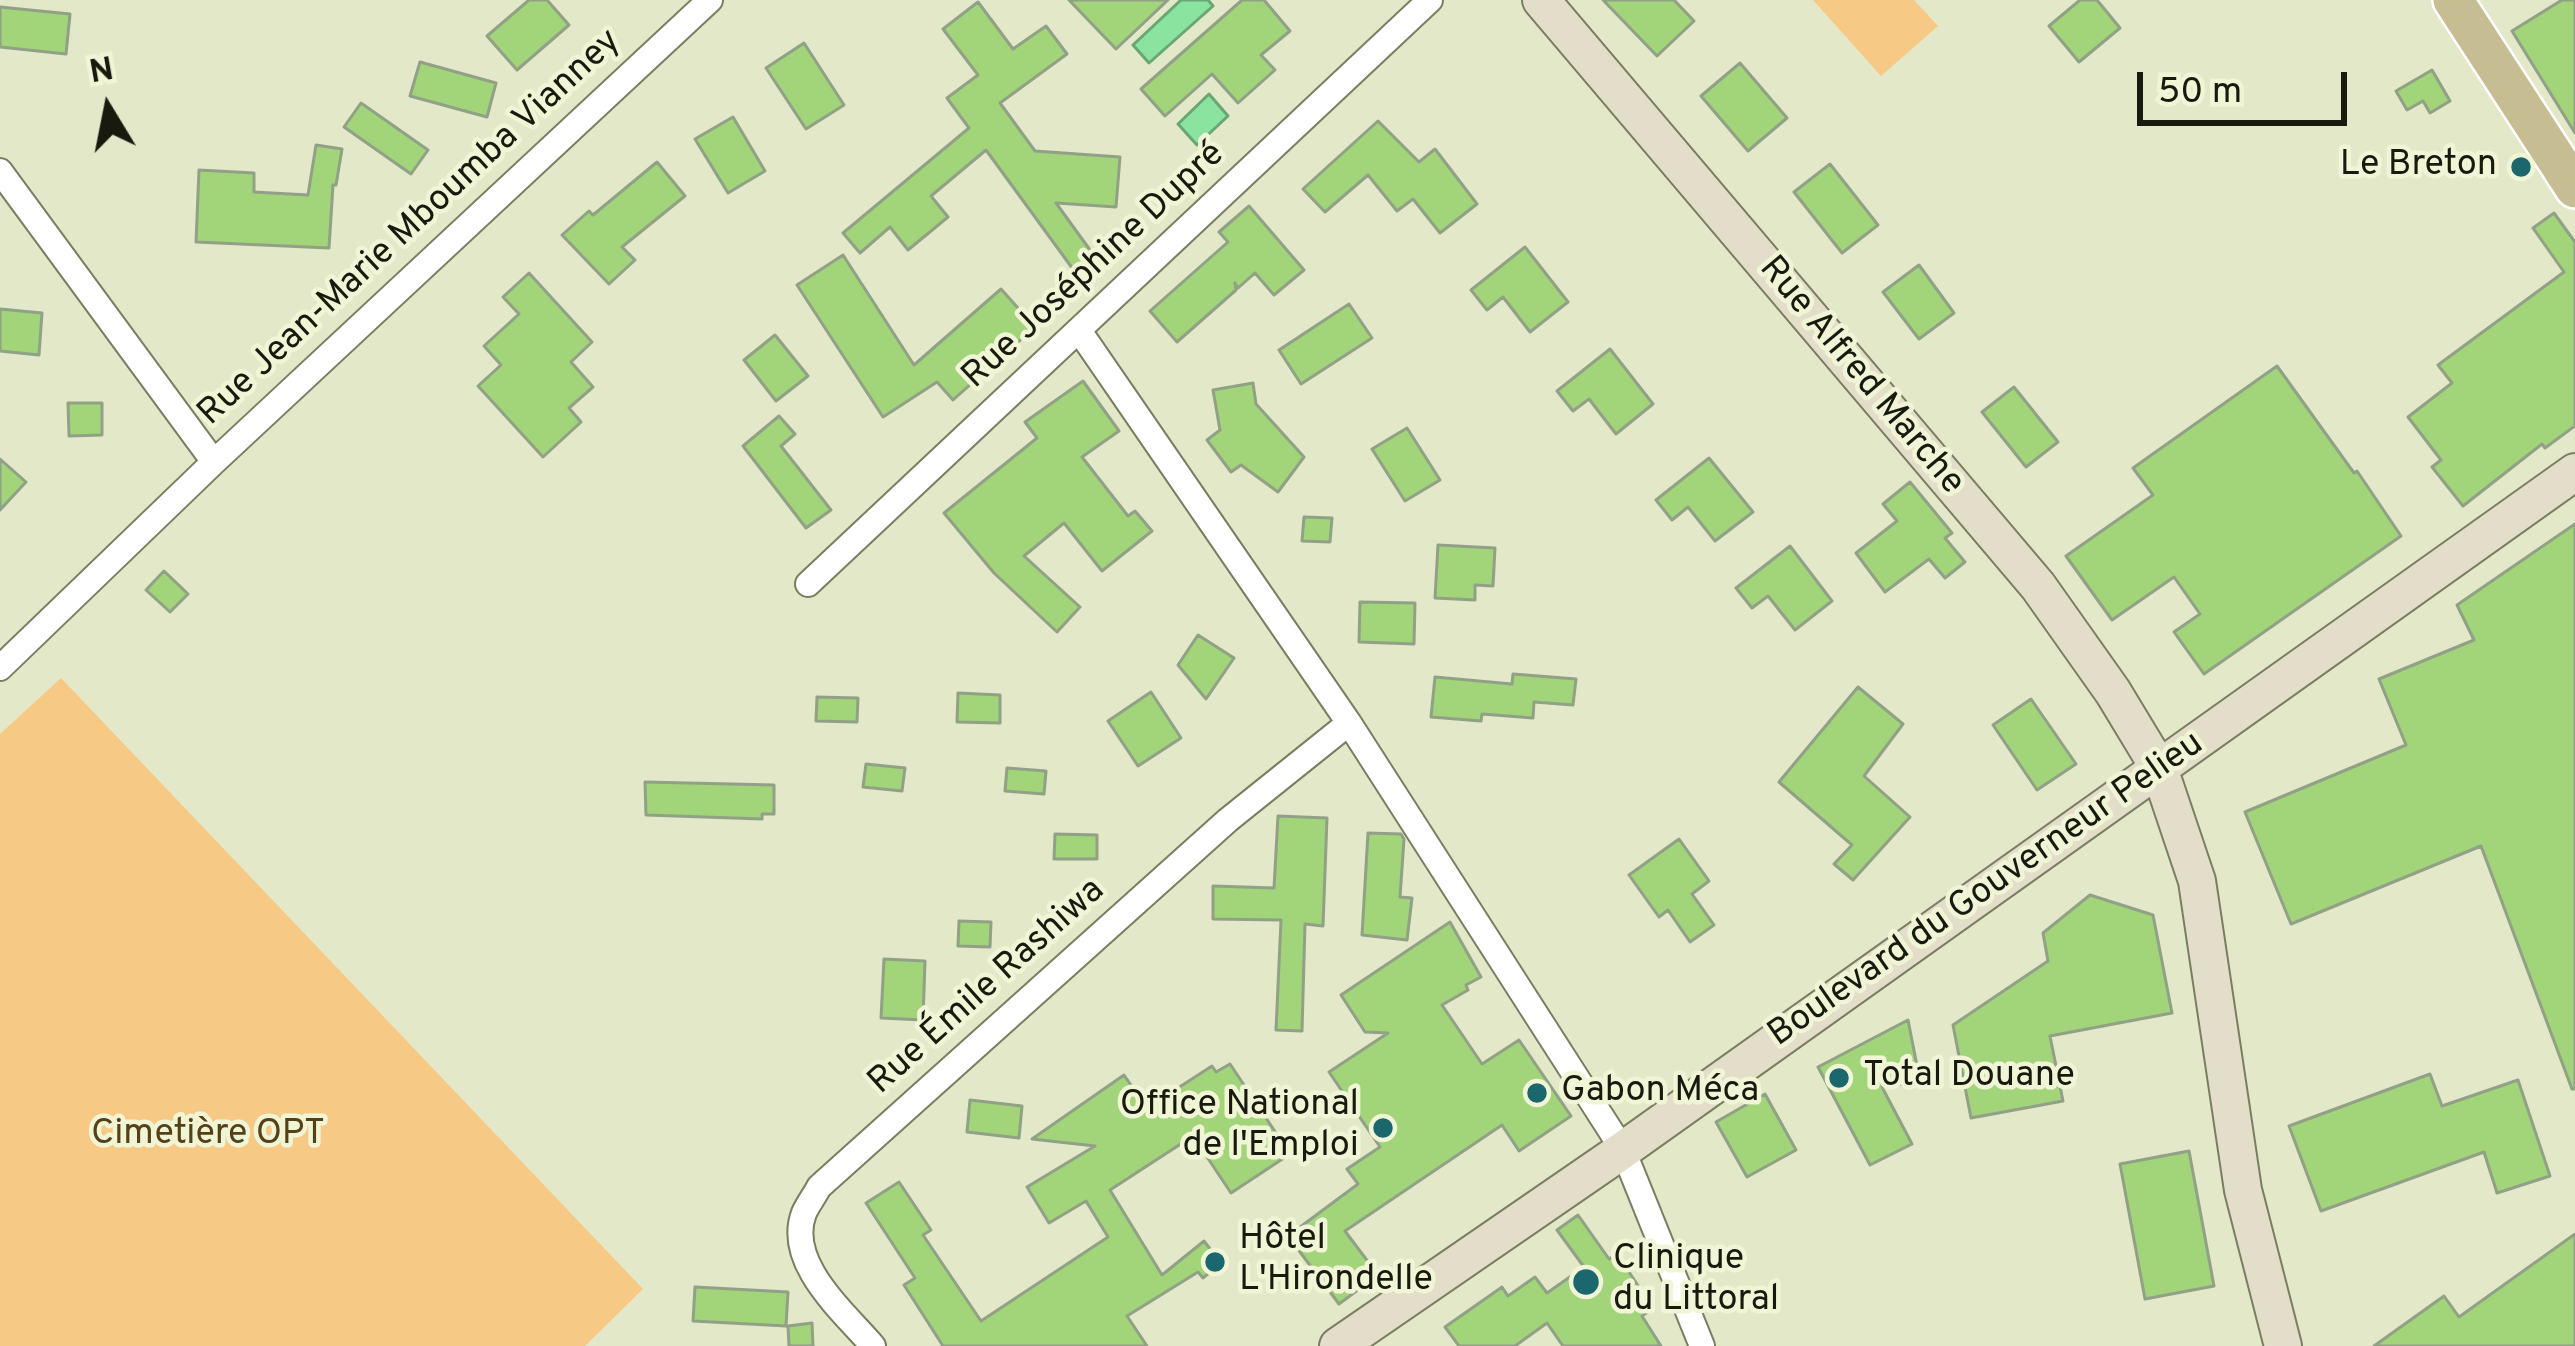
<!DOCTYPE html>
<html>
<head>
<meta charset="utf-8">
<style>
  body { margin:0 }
  #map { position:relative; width:2575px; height:1346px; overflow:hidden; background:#e3e8c8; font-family:Overpass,sans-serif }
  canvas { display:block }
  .north { position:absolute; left:48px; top:48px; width:120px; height:120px; -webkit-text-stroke:9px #f0f5d5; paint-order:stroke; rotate:350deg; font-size:33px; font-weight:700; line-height:48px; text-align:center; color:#181a0e }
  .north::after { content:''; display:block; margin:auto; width:42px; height:54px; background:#181a0e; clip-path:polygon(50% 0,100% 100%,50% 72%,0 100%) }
  .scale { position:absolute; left:2137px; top:72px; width:210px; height:54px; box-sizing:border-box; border:6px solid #181a0e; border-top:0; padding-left:15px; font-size:36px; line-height:42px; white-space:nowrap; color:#181a0e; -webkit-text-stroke:9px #f0f5d5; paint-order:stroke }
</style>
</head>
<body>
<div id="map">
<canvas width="2575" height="1346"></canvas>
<div class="north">N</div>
<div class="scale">50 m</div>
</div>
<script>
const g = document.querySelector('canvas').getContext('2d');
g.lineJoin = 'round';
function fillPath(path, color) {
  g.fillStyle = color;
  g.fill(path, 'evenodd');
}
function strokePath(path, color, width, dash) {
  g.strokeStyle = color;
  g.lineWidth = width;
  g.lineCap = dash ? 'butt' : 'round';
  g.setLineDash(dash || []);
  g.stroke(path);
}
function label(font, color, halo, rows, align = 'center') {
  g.font = font + ' Overpass,sans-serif';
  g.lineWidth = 9;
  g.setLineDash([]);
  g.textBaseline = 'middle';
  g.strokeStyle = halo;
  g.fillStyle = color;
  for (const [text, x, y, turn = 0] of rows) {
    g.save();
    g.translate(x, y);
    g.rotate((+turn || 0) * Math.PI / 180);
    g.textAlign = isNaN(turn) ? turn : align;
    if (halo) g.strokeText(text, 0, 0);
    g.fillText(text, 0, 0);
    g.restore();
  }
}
const green = new Path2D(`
  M1813 0H1914L1938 26 1881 76Z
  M61 678 643 1289 585 1346H0V734Z`);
const water = new Path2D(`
  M1181 0H1208L1213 6 1149 63 1133 45Z
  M1209 94 1228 116 1197 145 1178 124Z`);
const building = new Path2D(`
  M529 0H547L569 25 517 70 487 36Z
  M1069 0H1168L1116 49Z
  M1242 0H1264L1290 31 1261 55 1275 70 1238 103 1212 74 1165 116 1141 89Z
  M1603 0H1674L1694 21 1657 56Z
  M2080 0H2097L2120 28 2079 62 2049 26Z
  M2562 0H2575V133L2512 31Z
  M978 2 1013 49 1046 26 1067 54 1000 103 1035 151 1120 157 1116 207 1056 203 1098 261 1078 276 986 150 931 196 948 217 908 250 890 227 860 253 843 233 969 128 947 98 978 75 943 29Z
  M0 7 70 14 66 54 0 47Z
  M804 43 844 105 806 129 766 68Z
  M420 62 496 83 487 117 410 96Z
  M1740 63 1787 118 1748 151 1701 96Z
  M2432 70 2450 101 2430 113 2423 101 2407 110 2396 91Z
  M361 103 428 150 411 174 344 127Z
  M733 117 765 171 728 193 695 139Z
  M1378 121 1419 162 1435 149 1477 204 1440 233 1413 199 1397 211 1368 175 1325 212 1303 189Z
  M316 145 342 149 336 185H333L329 248 196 242 199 170 254 173V192L308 195Z
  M657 162 685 196 622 247 635 260 609 284 562 235 589 211 593 215Z
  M1830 164 1878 225 1842 253 1794 192Z
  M1249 206 1304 270 1274 295 1255 273 1238 288 1235 283 1236 290 1177 342 1150 311 1228 242 1219 232Z
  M2554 213 2575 242V426L2545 448 2542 444 2463 506 2432 467 2441 460 2408 417 2452 383 2438 365 2564 272 2533 228Z
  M1525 247 1568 302 1530 332 1503 297 1487 310 1471 290Z
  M843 255 914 365 1001 289 1035 327 953 400 937 382 883 417 797 285Z
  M1919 265 1954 313 1919 339 1883 292Z
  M529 273 592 342 571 362 593 387 569 408 581 422 543 457 478 386 501 365 484 346 519 314 503 297Z
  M1349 304 1372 338 1301 384 1279 350Z
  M0 309 42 313 39 355 0 351Z
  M775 335 808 376 776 401 744 360Z
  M1610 349 1653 404 1616 434 1589 399 1573 411 1557 391Z
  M2277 366 2354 473 2357 471 2401 536 2204 674 2174 632 2200 614 2174 577 2112 620 2066 556 2153 495 2133 468Z
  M1083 381 1119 431 1082 457 1128 516 1135 511 1152 531 1102 571 1064 523 1024 556 1080 607 1057 632 994 573 944 513 1037 438 1025 422Z
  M1253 383 1256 404 1304 457 1278 492 1241 465 1231 472 1207 440 1220 430 1213 390Z
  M2014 387 2058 442 2026 467 1982 412Z
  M68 403H102V435L69 436Z
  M779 416 795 434 781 446 831 510 806 528 743 446Z
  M1407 428 1440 480 1405 501 1372 449Z
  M1709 458 1753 512 1715 541 1688 507 1672 520 1656 500Z
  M0 459 26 482 0 510Z
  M1910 482 1952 533 1945 538 1965 562 1945 578 1929 559 1885 592 1856 553 1897 521 1883 504Z
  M1304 517 1332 518 1330 542 1302 541Z
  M2575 524V1089H2572L2481 846 2291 924 2245 812 2406 745 2379 679 2474 640 2457 605Z
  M1438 545 1495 548 1493 586 1475 585V600L1435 598Z
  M1790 546 1832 601 1795 630 1768 596 1752 608 1736 588Z
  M164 571 188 594 170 612 146 590Z
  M1360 602 1415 603 1414 644 1359 642Z
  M1198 635 1234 658 1206 699 1178 665Z
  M1513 674 1576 679 1573 705 1534 702 1533 718 1482 714 1481 721 1431 717 1435 677 1512 684Z
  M1858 687 1903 724 1864 776 1910 817 1853 880 1834 864 1852 845 1779 782Z
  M1151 692 1181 738 1138 766 1108 721Z
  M958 693 1000 695V723L957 722Z
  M817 697 858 698 857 722 816 721Z
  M2031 699 2076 764 2037 790 1993 725Z
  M866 764 905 768 902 791 863 787Z
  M1007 768 1046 771 1044 794 1005 791Z
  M645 782 774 785V814H762V819L646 815Z
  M1278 816 1327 818 1323 926 1305 924 1302 1031 1276 1030 1281 920 1213 919V886L1274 888Z
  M1368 833 1401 834 1404 839 1400 897 1412 898 1407 940 1362 935Z
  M1055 834 1097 835V859H1054Z
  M1679 839 1709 881 1692 894 1714 925 1690 942 1668 910 1659 917 1629 875Z
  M2090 895 2153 915 2172 1013 2050 1036 2063 1101 1971 1118 1953 1025 2048 961 2043 933Z
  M959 921 991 922 990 947 958 946Z
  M1450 922 1481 977 1466 985 1468 990 1442 1005 1482 1064 1519 1040 1571 1116 1519 1151 1502 1125 1345 1231 1378 1275 1339 1304 1288 1236 1358 1184 1347 1169 1380 1147 1329 1072 1388 1033 1365 1032 1341 995Z
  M884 959 925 961 923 1020 881 1018Z
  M1908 1020 1920 1081 1882 1087 1912 1144 1870 1165 1818 1067Z
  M1230 1064 1290 1154 1231 1193 1193 1136 1110 1190 1162 1275 1204 1241 1221 1263 1203 1278 1198 1272 1127 1316 1147 1346H943L904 1285 915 1278 866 1203 899 1182 931 1230 923 1235 981 1321 1108 1237 1086 1201 1049 1223 1027 1187 1095 1146 1032 1139 1124 1075 1147 1108 1212 1066 1216 1072Z
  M2430 1074 2442 1106 2518 1080 2550 1176 2497 1193 2484 1152 2321 1211 2289 1126Z
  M1765 1094 1796 1150 1747 1177 1716 1122Z
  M970 1100 1022 1106 1019 1138 967 1132Z
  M2189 1151 2214 1286 2145 1299 2120 1164Z
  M1578 1215 1609 1259 1617 1254 1653 1308 1642 1316 1661 1346H1563L1547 1323 1515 1346H1459L1445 1327 1502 1287 1508 1296 1535 1277 1547 1293 1584 1267 1557 1230Z
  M2575 1234V1346H2374L2444 1296 2459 1317Z
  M695 1287 788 1292 786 1326 693 1321Z
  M812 1323 813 1346H789L788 1326Z`);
const street = new Path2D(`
  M0 171 214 462
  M1080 332 1349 723 1623 1150 1702 1346
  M808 584 1430 0
  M0 668 214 462 710 0
  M873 1346C844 1312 785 1263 804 1213 808 1204 815 1195 819 1187L1228 820 1349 723`);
const secondary = new Path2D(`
  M1541 0 2038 586 2113 692 2159 768 2197 881 2243 1190 2283 1346
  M1338 1346 1623 1150 2575 472`);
const primary = new Path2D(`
  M2453 0 2575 188`);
const markers = [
  [2521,167,12,"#1a676e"],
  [1839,1078,12,"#1a676e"],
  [1537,1093,12,"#1a676e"],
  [1383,1128,12,"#1a676e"],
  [1215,1262,12,"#1a676e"],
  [1586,1282,15,"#1a676e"]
];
const poiNames = [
  ["Le Breton",2497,167,"right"],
  ["Total Douane",1863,1078],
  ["Gabon Méca",1561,1093],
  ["Office National",1359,1107,"right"],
  ["de l'Emploi",1359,1148,"right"],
  ["Hôtel",1239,1241],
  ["L'Hirondelle",1239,1282],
  ["Clinique",1613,1261],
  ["du Littoral",1613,1302]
];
const streetNames = [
  ["Rue Jean-Marie Mboumba Vianney",411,229,-43],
  ["Rue Joséphine Dupré",1095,267,-43],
  ["Rue Alfred Marche",1860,377,50],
  ["Boulevard du Gouverneur Pelieu",1987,891,-35],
  ["Rue Émile Rashiwa",988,988,-42]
];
const parkNames = [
  ["Cimetière OPT",208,1136]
];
fillPath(green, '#f6ca85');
fillPath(water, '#8ae4a0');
strokePath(water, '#68a774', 3);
fillPath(building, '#a2d47a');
strokePath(building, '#91a186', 3);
strokePath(street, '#7a7e61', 28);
strokePath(secondary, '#7a7e61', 40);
strokePath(primary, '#fff', 44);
strokePath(street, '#fff', 24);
strokePath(secondary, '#e3dec9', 36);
strokePath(primary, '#c7bd92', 39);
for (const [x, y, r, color] of markers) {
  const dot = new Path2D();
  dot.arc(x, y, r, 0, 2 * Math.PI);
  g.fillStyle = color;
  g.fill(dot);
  strokePath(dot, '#f0f5d5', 4.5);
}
label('36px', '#181a0e', '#f0f5d5', poiNames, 'left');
label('36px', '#181a0e', '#f0f5d5', streetNames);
label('36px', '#564018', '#f0f5d5', parkNames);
</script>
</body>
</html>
